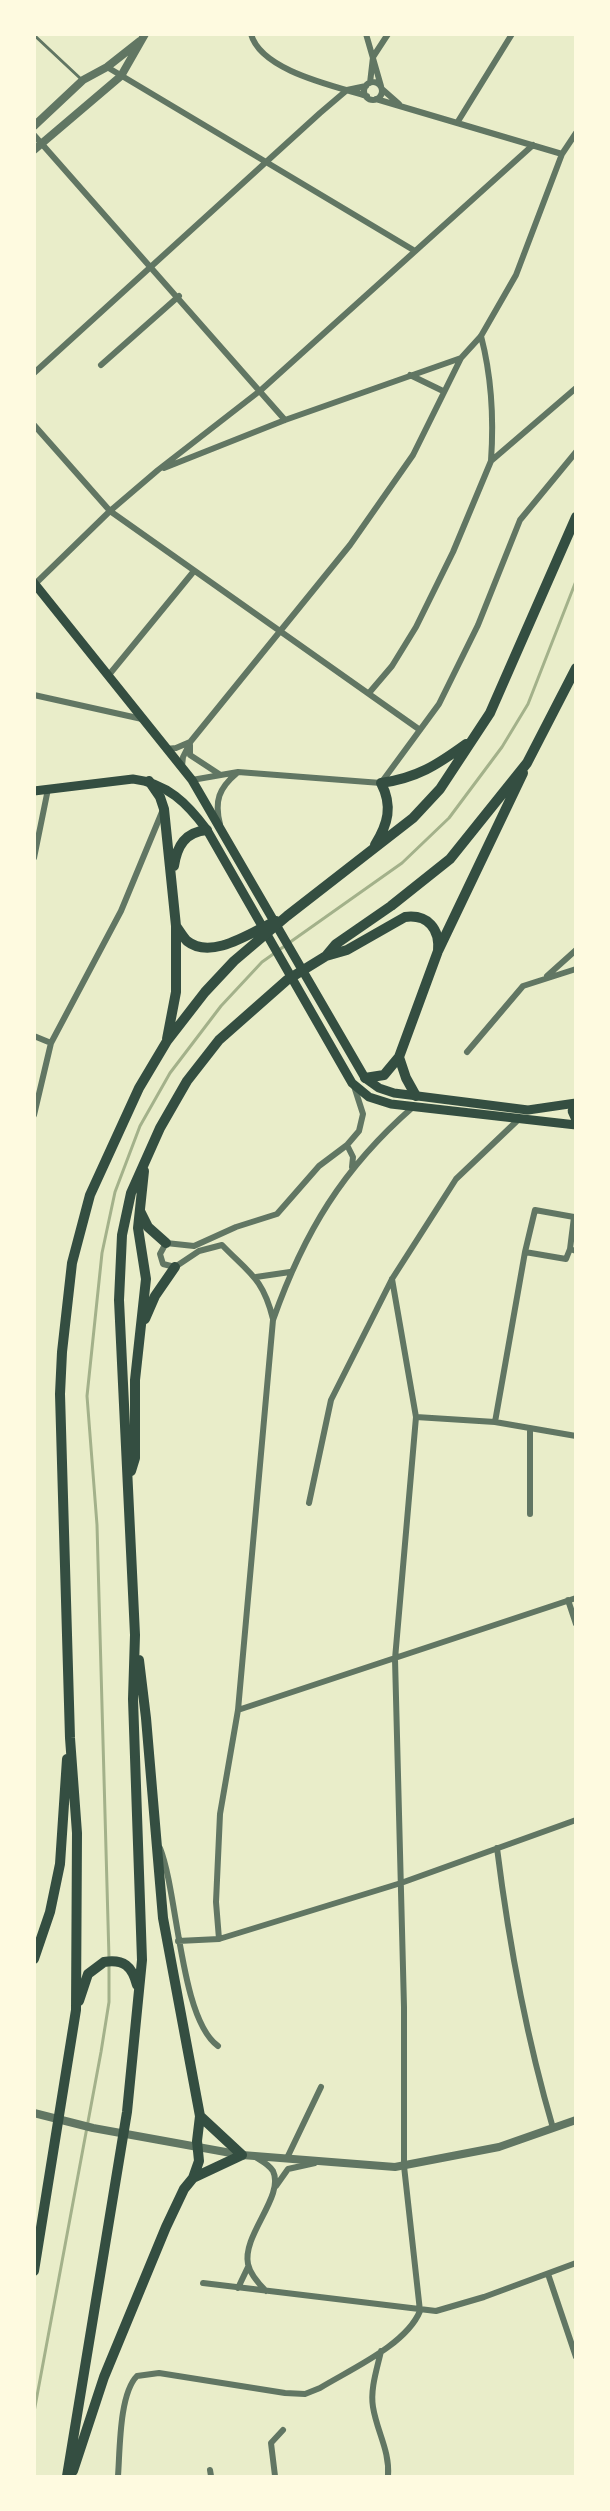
<!DOCTYPE html>
<html>
<head>
<meta charset="utf-8">
<style>
  body { margin:0 }
  #map { position:relative; width:610px; height:2511px; overflow:hidden; background:#e9edc9; font-family:Overpass,sans-serif }
  canvas { display:block }
  .frame { position:absolute; inset:0; border:36px solid #fefae0; pointer-events:none }
</style>
</head>
<body>
<div id="map">
<canvas width="610" height="2511"></canvas>
<div class="frame"></div>
</div>
<script>
const g = document.querySelector('canvas').getContext('2d');
g.lineJoin = 'round';
function strokePath(path, color, width, dash) {
  g.strokeStyle = color;
  g.lineWidth = width;
  g.lineCap = dash ? 'butt' : 'round';
  g.setLineDash(dash || []);
  g.stroke(path);
}
const stream = new Path2D(`
  M109 1958 97 1525 87 1396 102 1253 115 1192 140 1126 170 1073 221 1006 262 962 402 863 449 818 502 747 528 704 576 581
  M34 2412 101 2052 109 2002V1965`);
const service = new Path2D(`
  M34 35 81 79`);
const minor = new Path2D(`
  M251 34C261 71 335 86 367 96
  M366 34 381 86
  M107 67 415 251
  M364 91a9 9 0 1 1 18 0a9 9 0 1 1-18 0Z
  M370 83 373 57 388 34
  M382 89 399 104
  M376 99 562 154
  M457 123 512 34
  M34 135 285 420
  M481 336C492 378 494 418 491 461
  M101 365 179 296
  M34 373 320 113 347 90 366 86
  M410 375 443 391
  M34 425 110 511 420 730
  M164 468 285 420 461 358
  M35 584 110 511 158 470 261 390 533 145
  M108 676 194 571
  M369 693 392 666 416 627 453 552 491 461 576 388
  M34 695 142 719
  M190 745V755L219 774
  M166 749 176 748 190 742
  M182 766 183 757 191 741 350 545 413 455 461 358 481 336 516 275 562 154 576 133
  M192 780 238 772 381 783 439 704 478 625 520 520 576 452
  M220 824C214 801 219 788 237 773
  M34 858 48 789
  M547 976 576 950
  M34 1036 51 1043
  M467 1052 523 986 576 969
  M34 1115 51 1043 121 911 162 812
  M347 1145 353 1157 352 1167
  M525 1252 566 1259 570 1249 576 1251
  M256 1277 290 1272
  M273 1319C263 1278 249 1273 222 1245L199 1251 175 1267 163 1264 160 1254 166 1243 194 1246 236 1227 277 1214 319 1166 347 1145 359 1131 363 1114 354 1086
  M416 1417 495 1422 576 1436
  M495 1422 525 1252 535 1210 574 1217 570 1249
  M309 1503 331 1400 392 1279 456 1179 519 1119
  M530 1514V1429
  M568 1600 576 1624
  M238 1710 576 1598
  M160 1848C178 1893 180 2019 218 2046
  M497 1848C509 1944 526 2036 553 2128
  M219 1939 216 1902 220 1814 238 1710 273 1320C304 1232 343 1168 413 1107
  M178 1941 219 1939 401 1883 576 1820
  M254 2156C260 2160 269 2164 273 2171 285 2196 242 2235 248 2264 250 2274 259 2284 266 2291
  M287 2158 321 2087
  M276 2186 288 2169 315 2163
  M548 2274 576 2357
  M203 2283 436 2311 484 2297 576 2263
  M238 2288 248 2267
  M381 2351C377 2369 370 2389 373 2407 377 2432 390 2451 388 2476
  M210 2470 211 2476
  M118 2476C120 2451 119 2394 137 2376L159 2373 285 2393 305 2394 320 2388C351 2369 406 2345 420 2311L404 2166V2007L395 1659 416 1417 392 1279
  M275 2476 271 2443 283 2430`);
const tertiary = new Path2D(`
  M34 126 83 80 107 67 140 41
  M34 150 121 76 145 34
  M34 2113 93 2128 242 2155 395 2167 499 2147 576 2120`);
const secondary = new Path2D(`
  M34 583 192 780 365 1078 379 1088 394 1093 528 1110 576 1103
  M34 791 133 779C167 783 187 803 207 830L352 1083 369 1097 391 1104 576 1125
  M576 1106 572 1111 576 1120`);
const trunk = new Path2D(`
  M149 781 160 797 164 809 176 926V992L167 1039
  M375 845C388 824 393 806 381 783 417 778 437 765 466 744
  M174 866C177 846 185 832 207 830
  M176 926C179 930 183 937 187 941 212 961 253 931 276 921
  M326 956 347 950 405 917C428 914 440 929 438 951
  M399 1057 406 1078 416 1096
  M365 1078 384 1075 399 1057 438 951 523 773
  M140 1211 148 1227 166 1243
  M145 1319 155 1296 175 1267
  M131 1471 135 1458V1380L146 1279 138 1228 144 1171
  M139 1660 146 1718 163 1918 200 2116 197 2141 199 2161 193 2178
  M34 1959 50 1912 60 1864 67 1759
  M79 2001 88 1974 104 1962C124 1959 132 1966 137 1985
  M200 2116 242 2155
  M34 2271 76 2010 77 1833 70 1738 60 1394 62 1352 72 1263 90 1195 139 1088 167 1041 205 992 234 961 287 916 413 818 440 789 490 713 576 517
  M73 2471 104 2377 166 2227 184 2189 193 2178 242 2155
  M67 2476 127 2112 142 1960 133 1699 135 1635 119 1300 122 1235 131 1193 160 1128 187 1081 219 1040 287 980 326 956 336 944 391 906 450 859 527 763 576 668`);
strokePath(stream, '#a3b18a', 3);
strokePath(service, '#617663', 3);
strokePath(minor, '#617663', 6);
strokePath(tertiary, '#617663', 8);
strokePath(secondary, '#344e41', 9);
strokePath(trunk, '#344e41', 10);
</script>
</body>
</html>
